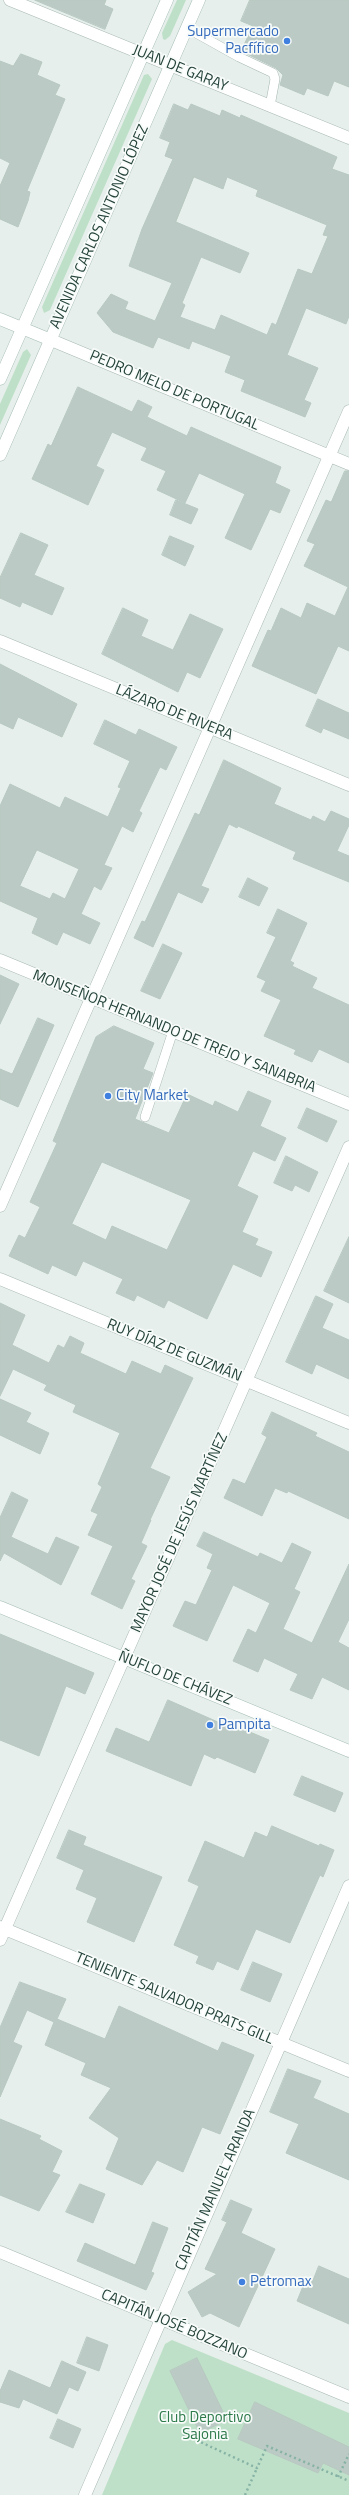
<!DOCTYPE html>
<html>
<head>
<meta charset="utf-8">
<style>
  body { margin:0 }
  canvas { display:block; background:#e6efeb }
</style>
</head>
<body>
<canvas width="349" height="2495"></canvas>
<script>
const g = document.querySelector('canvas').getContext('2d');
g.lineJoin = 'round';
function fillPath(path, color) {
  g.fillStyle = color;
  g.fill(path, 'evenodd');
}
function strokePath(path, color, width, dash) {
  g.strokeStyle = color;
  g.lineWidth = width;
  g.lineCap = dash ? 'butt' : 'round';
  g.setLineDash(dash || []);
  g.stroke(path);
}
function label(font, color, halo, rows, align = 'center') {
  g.font = font + ' "Titillium Web",sans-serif';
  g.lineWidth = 3.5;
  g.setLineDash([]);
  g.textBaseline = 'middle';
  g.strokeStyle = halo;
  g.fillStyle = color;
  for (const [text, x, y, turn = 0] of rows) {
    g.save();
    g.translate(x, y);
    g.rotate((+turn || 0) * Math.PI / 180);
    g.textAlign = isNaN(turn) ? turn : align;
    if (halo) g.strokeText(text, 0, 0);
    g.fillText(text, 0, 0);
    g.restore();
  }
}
const green = new Path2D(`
  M177 0H186L170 36 165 40 163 39 162 33Z
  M148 74 152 79 50 310 44 313 42 307 144 75Z
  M27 349 31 355 0 425V404L23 352Z
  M172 2340 349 2413V2495H102L165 2344Z`);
const building = new Path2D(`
  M35 0H106L104 5 113 9 105 29Z
  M250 0H349V87L334 81 328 96 307 88 304 95 280 85 283 75 276 68 241 51 253 26 241 21Z
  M21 54 42 62 37 75 60 85 55 95 65 99 27 191 30 192 28 201 18 227 0 219V186L10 163 0 158V61L13 66Z
  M174 104 188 110 191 104 220 116 222 110 240 118 241 115 337 157 332 169 349 175V316L346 324 306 308 287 355 318 368 304 400 311 403 305 417 241 391 245 380 225 372 231 356 192 341 189 349 158 337 153 348 113 332 97 313 111 294 128 302 125 309 155 321 172 283 129 266 142 229 173 159 165 156 170 142 160 138ZM194 177 223 189 227 177 258 190 256 196 327 225 323 235 328 236 312 274 298 269 276 325 272 323 267 335 221 315 215 330 180 317 185 305 182 303 201 257 240 273 249 253 176 222Z
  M78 387 132 412 138 400 152 407 147 417 187 436 191 427 281 467 275 483 290 490 280 513 270 509 251 550 225 538 245 494 199 473 185 503 157 490 166 471 141 460 147 448 112 432 96 466 104 470 88 505 32 479 48 444 51 446Z
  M345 471H349V651L338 646 316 694 252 666 268 630 271 631 281 608 301 618 307 603 335 616 348 587 304 566 315 544 307 541 326 500 331 502Z
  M176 500 198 509 191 524 170 515Z
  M21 533 48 545 34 575 64 588 52 615 22 602 20 607 0 598V578Z
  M170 536 194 546 185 566 162 555Z
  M123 608 148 620 141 636 173 650 190 614 223 629 200 678 187 672 178 692 102 654Z
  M0 664 77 704 62 737 18 717 13 729 0 723Z
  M318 699 349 713V739L323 728 321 733 306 726Z
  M105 720 136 735 139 729 177 747 166 770 160 767 139 811 142 813 133 832 122 826 104 865 112 868 101 890 94 886 81 914 100 923 90 944 63 932 57 945 32 933 38 918 0 901V806L10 784 60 808 65 797 108 817 121 788 118 787 130 761 94 744ZM37 850 79 869 65 899 53 893 50 899 20 886Z
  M224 760 281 788 274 804 311 820 313 816 325 822 331 811 349 819V825L337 851 349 856V882L293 859 296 852 238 826 237 828 229 824 201 886 209 889 202 903 178 892 153 947 134 938 142 921 145 922 195 813 199 815Z
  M248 878 268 888 259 906 239 897Z
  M278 909 307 923 290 961 294 963 292 966 317 978 312 988 349 1005V1063L319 1049 312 1062 294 1054 296 1050 264 1036 281 1000 261 991 266 981 257 977 276 937 267 933Z
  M163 944 182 953 160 999 141 991Z
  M0 975 19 984 0 1024Z
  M38 1018 54 1025 18 1107 0 1099V1069L12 1074Z
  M114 1026 154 1043 143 1069 153 1073 135 1119 169 1133 187 1094 213 1106 215 1101 238 1112 248 1091 271 1101 260 1126 286 1138 275 1161 253 1151 237 1186 258 1196 242 1232 258 1239 255 1245 272 1252 261 1277 233 1264 207 1319 168 1300 164 1308 137 1295 134 1301 116 1293 123 1279 83 1261 76 1276 52 1265 48 1274 9 1256 19 1235 25 1238 40 1207 30 1202 57 1143 53 1141 96 1037ZM102 1162 191 1200 167 1250 112 1226 106 1240 72 1224Z
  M307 1108 337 1121 327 1142 298 1128Z
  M286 1156 318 1172 309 1192 295 1185 292 1191 274 1183Z
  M349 1237V1303L324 1291Z
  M316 1296 333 1304 322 1328 349 1340V1379L316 1364 312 1374 286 1362Z
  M0 1303 25 1315 12 1345 49 1363 58 1345 64 1348 70 1336 84 1343 80 1353 126 1374 132 1361 161 1374 165 1365 193 1378 150 1468 170 1477 150 1520H151L141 1543 147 1546 131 1579 135 1581 122 1609 91 1594 113 1546 88 1535 98 1514 91 1511 102 1487 98 1484 120 1433 73 1412 76 1405 44 1390 47 1385 13 1369 0 1396Z
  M0 1399 31 1413 26 1422 49 1433 40 1454 0 1435Z
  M272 1412 317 1433 315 1436 349 1452V1519L288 1491 287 1493 275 1488 262 1516 224 1498 233 1479 245 1484 267 1437 262 1434Z
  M12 1492 28 1500 11 1537 48 1554 56 1537 79 1547 61 1585 4 1553 0 1561V1518Z
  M204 1532 258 1557 260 1553 282 1563 292 1543 311 1552 294 1589 300 1592 283 1629 312 1643 349 1564V1619L338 1642 349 1648V1690L322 1677 312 1699 290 1690 298 1674 264 1658 258 1672 233 1661 248 1629 256 1633 270 1603 233 1585 207 1641 173 1626 185 1601 196 1605 212 1570 207 1568 213 1554 197 1546Z
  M0 1634 94 1673 85 1694 66 1686 39 1756 0 1740Z
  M168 1700 236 1730 238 1727 269 1740 255 1773 217 1757 215 1759 204 1754 191 1786 106 1751 116 1728 149 1742Z
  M302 1776 343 1793 335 1812 294 1795Z
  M272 1826 319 1846 320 1844 334 1850 323 1877 320 1875 290 1943 256 1929 238 1970 217 1961 213 1970 196 1963 199 1956 174 1945 199 1886 188 1881 205 1841 244 1858 255 1832 267 1837Z
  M69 1830 86 1837 83 1845 162 1877 134 1942 87 1922 97 1898 76 1889 84 1870 57 1858Z
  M253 1962 282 1974 270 2002 241 1990Z
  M20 1982 66 1999 57 2019 105 2039 119 2006 218 2051 222 2042 254 2055 220 2134 202 2127 183 2172 157 2160 142 2185 106 2169 119 2138 89 2118 111 2088 81 2075 86 2063 45 2045 54 2022 27 2010 13 2042 22 2046 0 2097V2028Z
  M288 2069 321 2081 313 2098 349 2114V2180L286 2153 299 2124 270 2112Z
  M0 2119 41 2136 39 2139 62 2151 52 2172 60 2175 39 2211 0 2195Z
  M80 2184 105 2194 93 2223 66 2212Z
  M231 2200 252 2209 241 2233 275 2249 239 2327 210 2313 202 2317 188 2292 217 2274 205 2269 227 2222 222 2220Z
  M153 2222 168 2228 151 2272 154 2273 146 2290 77 2261 85 2243 135 2265Z
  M319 2266 349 2279V2324L297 2301 306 2279 312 2282Z
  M87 2337 108 2345 99 2371 77 2363Z
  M197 2358 227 2420 200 2433 170 2371Z
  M62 2361 86 2372 78 2391 69 2387 57 2414 23 2399 19 2408 0 2402V2391L9 2370 50 2388Z
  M255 2402 349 2447V2475L323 2463 318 2473 238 2439Z
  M58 2419 81 2429 73 2448 50 2438Z`);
const path = new Path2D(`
  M183 2434 257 2468 267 2446 349 2481
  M338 2477 349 2454
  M245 2495 257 2468`);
const lane = new Path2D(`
  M187 28 239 57 273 73 275 79 270 106
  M145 1117 173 1031`);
const street = new Path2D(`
  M10 0 349 138
  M51 340 349 464
  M0 641 349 785
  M0 960 349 1104
  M0 1206 349 411
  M0 1279 349 1423
  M0 1927 349 2071
  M0 1940 349 1147
  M0 2252 349 2397
  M85 2495 349 1886`);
const secondary = new Path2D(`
  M0 319 51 340
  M0 379 167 0
  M0 455 199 0
  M0 1607 349 1751`);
const markers = [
  [287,41,4,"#3f7fe0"],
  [108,1096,4,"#3f7fe0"],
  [210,1725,4,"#3f7fe0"],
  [242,2282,4,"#3f7fe0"]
];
const shopNames = [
  ["Supermercado",279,32,"right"],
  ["Pacfífico",279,49,"right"],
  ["City Market",116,1096],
  ["Pampita",218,1725],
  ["Petromax",250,2282]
];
const streetNames = [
  ["JUAN DE GARAY",180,69,22],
  ["AVENIDA CARLOS ANTONIO LÓPEZ",100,227,-66],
  ["PEDRO MELO DE PORTUGAL",174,391,23],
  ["LÁZARO DE RIVERA",174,713,22],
  ["MONSEÑOR HERNANDO DE TREJO Y SANABRIA",174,1032,22],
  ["RUY DÍAZ DE GUZMÁN",174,1351,22],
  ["MAYOR JOSÉ DE JESÚS MARTÍNEZ",180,1533,-66],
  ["ÑUFLO DE CHÁVEZ",175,1679,22],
  ["TENIENTE SALVADOR PRATS GILL",174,1999,23],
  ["CAPITÁN MANUEL ARANDA",216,2190,-66],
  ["CAPITÁN JOSÉ BOZZANO",174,2325,23]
];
const parkNames = [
  ["Club Deportivo",205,2418],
  ["Sajonia",205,2435]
];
fillPath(green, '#bfe0c8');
fillPath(building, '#bbcac4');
strokePath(building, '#b8c9c2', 1);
strokePath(lane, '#a8b8b2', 10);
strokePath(street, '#a8b8b2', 13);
strokePath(secondary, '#a4bbb3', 13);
strokePath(path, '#86b3a5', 2.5, [2, 3]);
strokePath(lane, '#fff', 9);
strokePath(street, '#fff', 12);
strokePath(secondary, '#fff', 12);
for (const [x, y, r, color] of markers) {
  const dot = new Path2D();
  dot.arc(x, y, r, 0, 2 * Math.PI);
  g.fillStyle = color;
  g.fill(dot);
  strokePath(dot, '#f7fbf9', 1.5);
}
label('15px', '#366cbe', '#f7fbf9', shopNames, 'left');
label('15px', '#24423a', '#f7fbf9', streetNames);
label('15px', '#2d7a4b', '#f7fbf9', parkNames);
</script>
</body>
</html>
